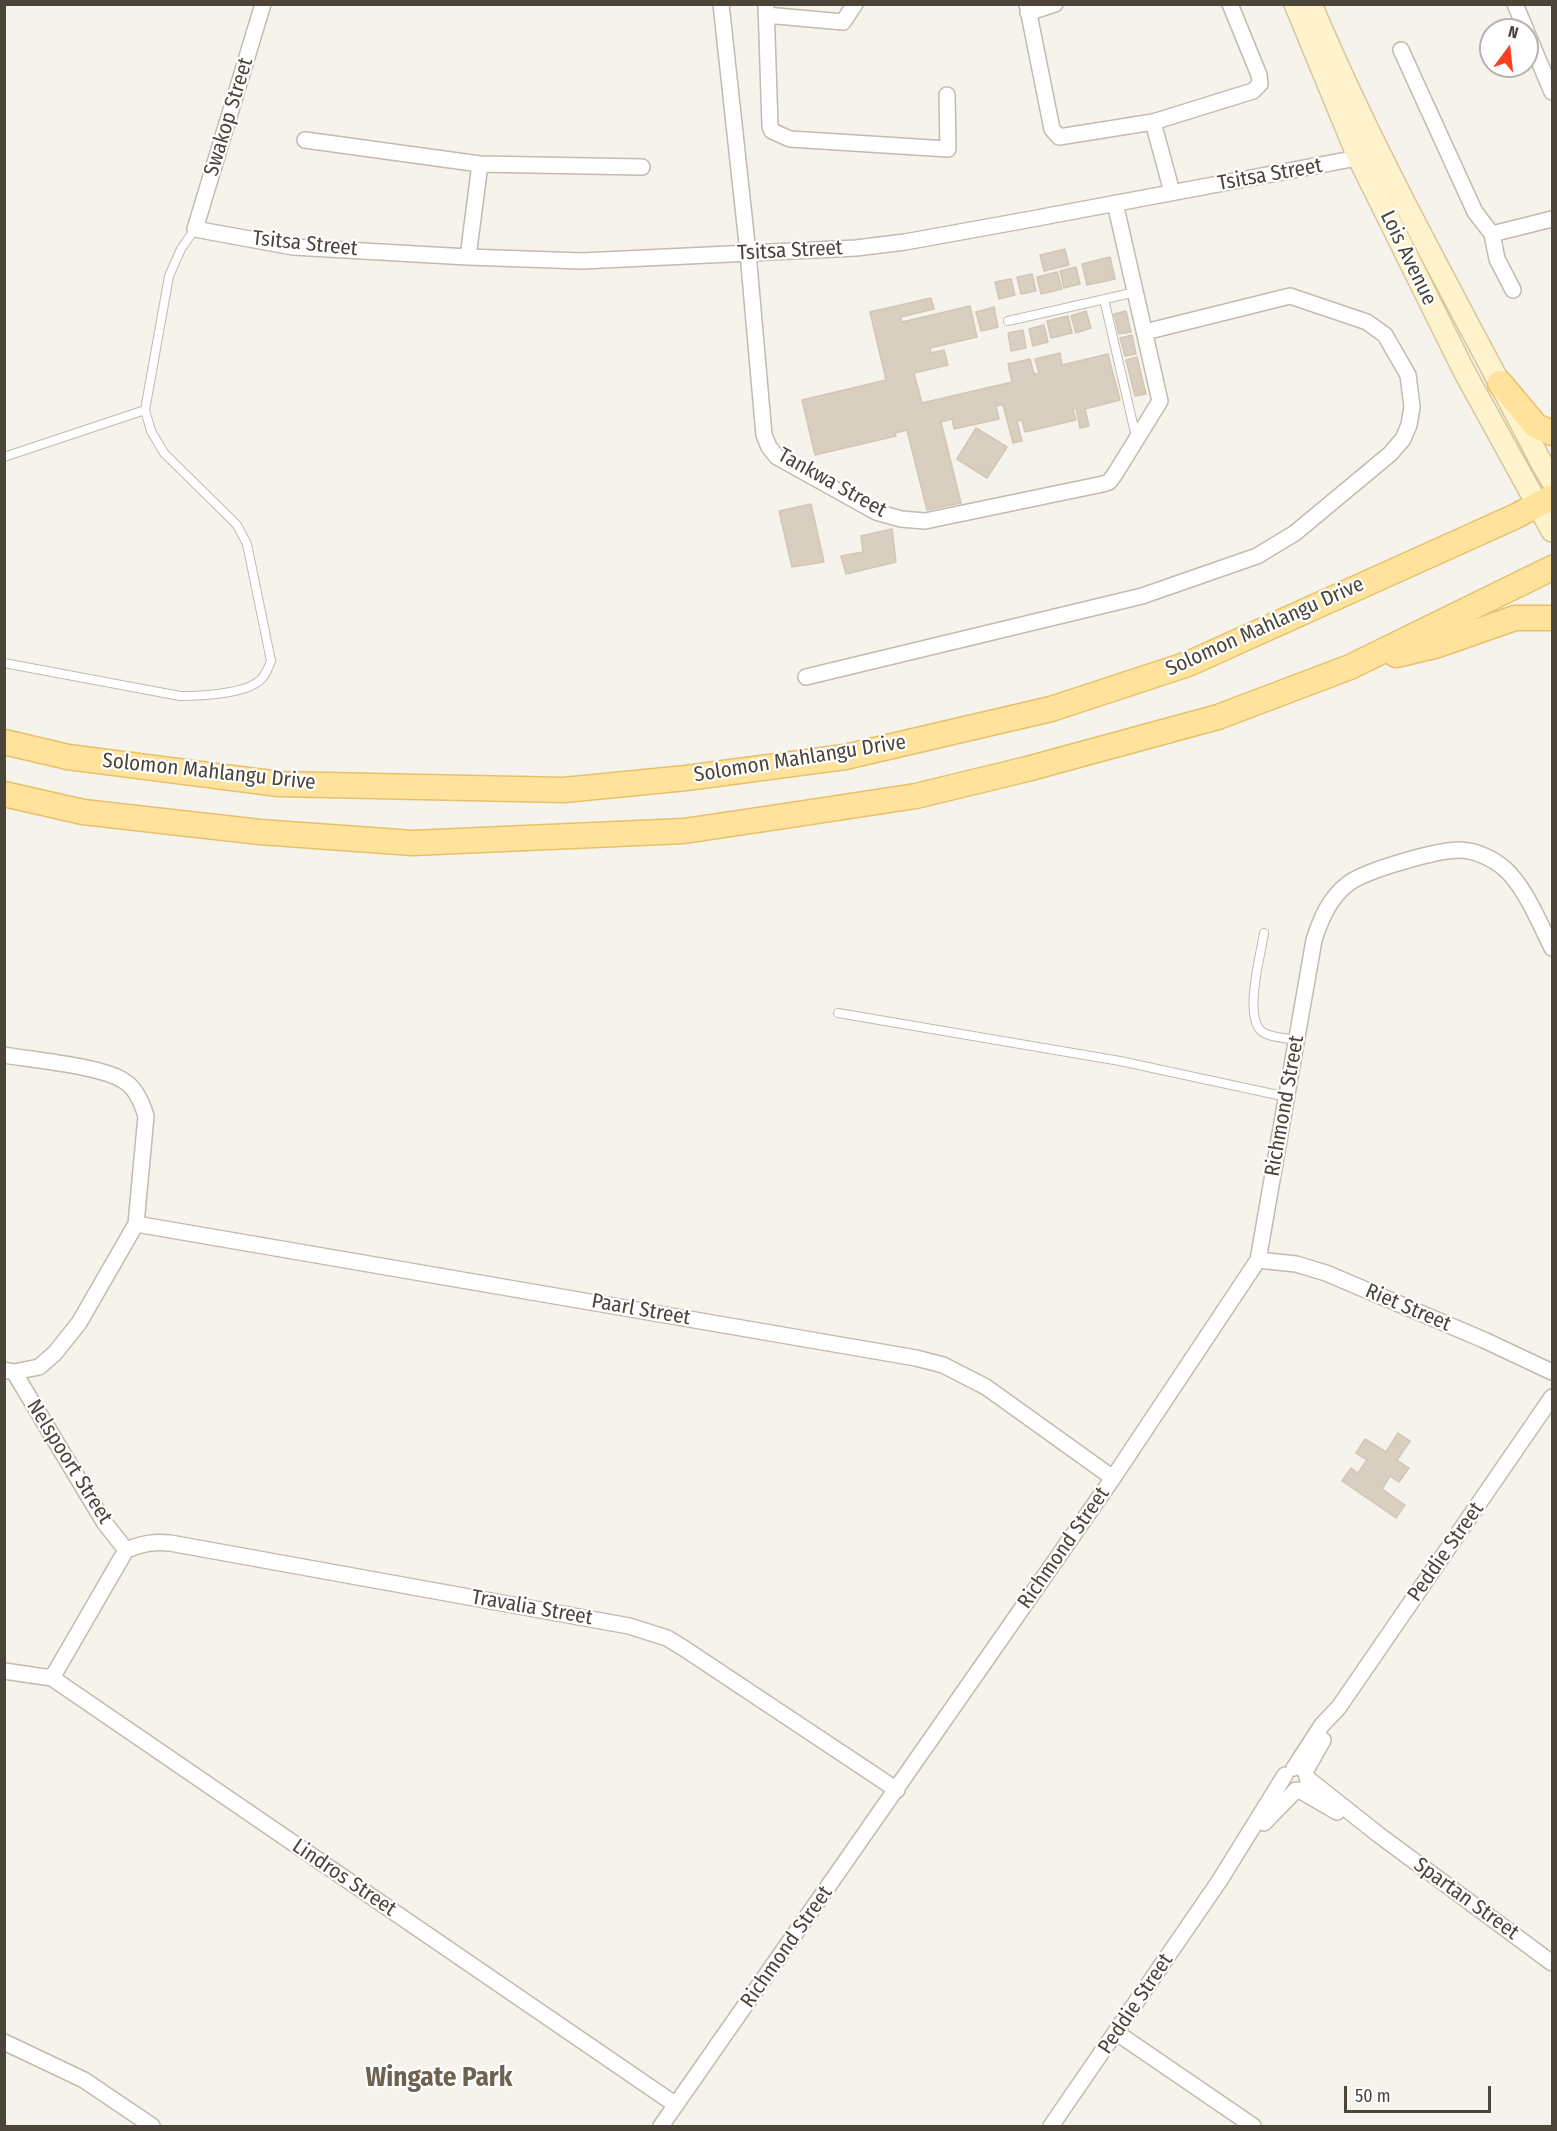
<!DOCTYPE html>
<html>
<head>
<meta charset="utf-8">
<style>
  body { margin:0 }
  #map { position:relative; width:1557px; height:2131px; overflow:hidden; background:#f6f3ec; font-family:"Fira Sans Condensed",sans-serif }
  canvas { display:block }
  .frame { position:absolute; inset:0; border:6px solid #4b4439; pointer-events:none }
  .north { position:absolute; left:1479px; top:18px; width:60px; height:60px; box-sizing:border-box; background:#fff; border:2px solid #b7b4b0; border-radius:50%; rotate:15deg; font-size:16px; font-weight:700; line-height:24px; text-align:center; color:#4b4439 }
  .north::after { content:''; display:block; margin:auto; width:21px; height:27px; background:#fc3f1d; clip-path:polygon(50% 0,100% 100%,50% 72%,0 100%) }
  .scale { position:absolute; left:1344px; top:2086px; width:147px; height:27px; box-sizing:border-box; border:3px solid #4b4439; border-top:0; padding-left:8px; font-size:18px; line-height:21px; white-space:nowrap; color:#4b4439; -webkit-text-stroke:4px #fff; paint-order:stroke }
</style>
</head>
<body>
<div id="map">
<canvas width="1557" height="2131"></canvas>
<div class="frame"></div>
<div class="north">N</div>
<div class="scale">50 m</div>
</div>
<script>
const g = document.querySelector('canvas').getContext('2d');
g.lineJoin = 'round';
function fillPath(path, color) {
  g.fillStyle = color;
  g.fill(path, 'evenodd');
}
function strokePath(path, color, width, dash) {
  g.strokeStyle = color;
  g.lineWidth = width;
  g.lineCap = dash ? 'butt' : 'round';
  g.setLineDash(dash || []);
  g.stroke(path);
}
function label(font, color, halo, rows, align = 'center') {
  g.font = font + ' "Fira Sans Condensed",sans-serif';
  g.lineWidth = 4.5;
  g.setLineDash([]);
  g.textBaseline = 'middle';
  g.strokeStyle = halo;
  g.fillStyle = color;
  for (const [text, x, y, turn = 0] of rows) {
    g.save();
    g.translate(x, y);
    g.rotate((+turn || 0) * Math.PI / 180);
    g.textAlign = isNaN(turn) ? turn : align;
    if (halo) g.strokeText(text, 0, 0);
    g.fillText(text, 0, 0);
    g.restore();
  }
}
const building = new Path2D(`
  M1065 249 1069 265 1044 271 1040 255Z
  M1110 257 1115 279 1087 285 1082 264Z
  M1076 267 1080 284 1064 288 1060 271Z
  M1057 272 1062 289 1041 294 1037 277Z
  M1032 274 1036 291 1021 294 1017 277Z
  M1011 279 1015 295 999 299 995 282Z
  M931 298 934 309 901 317 902 322 970 306 977 337 930 348 931 353 944 350 948 365 914 373 922 403 1012 382 1008 364 1030 359 1034 374 1039 373 1035 359 1060 353 1062 365 1108 354 1120 400 1085 409 1089 426 1080 428 1076 408 1073 409 1076 420 1025 432 1022 420 1017 421 1022 441 1013 443 1003 405 996 406 999 419 954 429 952 419 941 422 961 503 927 510 907 430 895 433 896 436 815 455 802 400 886 380 870 312Z
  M994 307 998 327 981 331 976 312Z
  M1086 311 1091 328 1076 333 1071 316Z
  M1126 311 1131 332 1119 334 1114 314Z
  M1068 316 1072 333 1051 338 1047 321Z
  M1044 325 1048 342 1033 346 1029 329Z
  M1023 330 1026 348 1011 351 1008 333Z
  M1132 335 1136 354 1125 356 1120 338Z
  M1137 357 1146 394 1135 396 1126 360Z
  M976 428 1007 447 987 478 957 459Z
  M811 504 824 562 792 567 779 511Z
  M892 529 896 562 846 574 841 556 863 552 861 536Z
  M1398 1433 1410 1441 1397 1460 1409 1468 1399 1482 1390 1476 1382 1489 1405 1505 1396 1518 1342 1481 1351 1468 1358 1473 1367 1460 1356 1453 1365 1439 1386 1452Z`);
const lane = new Path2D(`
  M1104 299 1136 437
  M1008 321 1136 292
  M4 457 145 410
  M4 663 180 696C200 696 244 694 259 681 266 676 268 668 271 661L247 544 237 525 164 453 151 431 145 410 169 276 181 249 195 229
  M1264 933C1261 954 1242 1021 1264 1033 1273 1038 1287 1038 1297 1040
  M838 1013 1120 1061 1287 1097`);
const street = new Path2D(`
  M263 4 195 229 293 247 468 257 582 261 856 248 905 242 1021 221 1368 156
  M721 4 748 253 764 435 769 447 777 457 876 512 901 519 925 521 1103 484 1109 482 1115 474 1160 401 1115 203
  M766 4 770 126 772 131 790 139 948 149 947 95
  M1027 4 1052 129 1059 137 1153 122 1172 192
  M1515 4 1526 30
  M1028 13 1055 4
  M766 15 843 22 855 4
  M1527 33 1552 92
  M1401 50 1475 212 1492 234 1497 259 1513 290
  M1153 122 1253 91 1260 84 1259 75 1230 4
  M305 140 480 164 468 257
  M480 164 642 167
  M1492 234 1552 219
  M806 677 1142 596 1257 556 1295 533 1390 454 1403 439 1409 425 1412 407 1408 375 1385 335 1367 322 1290 296 1145 332
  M4 1055C33 1060 102 1066 124 1081 136 1088 142 1103 146 1116L136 1224 79 1323 55 1353 39 1367 14 1372 4 1370
  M136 1224 916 1358 943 1365 986 1387 1113 1478
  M1258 1260 1296 1264 1326 1273 1484 1340 1552 1372
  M14 1372 104 1522 126 1550 52 1678
  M126 1550C142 1544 153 1541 170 1543L629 1626 667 1638 685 1649 897 1790
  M4 1671 52 1678 676 2105
  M1294 1768 1322 1725 1339 1707 1552 1397
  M1305 1772 1323 1740
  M1307 1778 1379 1835 1552 1963
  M1299 1790 1337 1812
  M1264 1823 1296 1790
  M1117 2033 1253 2126
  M4 2042 84 2080 152 2126
  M661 2126 1113 1478 1258 1260 1314 940C1321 918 1330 897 1349 883 1367 870 1437 850 1459 850 1475 850 1494 859 1505 869 1525 887 1540 924 1552 948
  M1051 2126 1220 1880 1285 1775`);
const secondary = new Path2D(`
  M1295 4 1359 159 1465 373 1552 531
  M1311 4C1377 162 1463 311 1541 462L1552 481`);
const primary = new Path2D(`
  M1500 383 1536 426 1552 433
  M1396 655 1438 645 1515 618H1552
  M4 742 68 757 279 784 564 790 686 778 845 757 1051 709 1188 664 1514 517 1552 497
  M4 794 83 812 260 832 413 843 684 831 798 814 916 796 1027 769 1218 717 1350 667 1552 568`);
const streetNames = [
  ["Swakop Street",229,117,-73],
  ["Tsitsa Street",1270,175,-10],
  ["Tsitsa Street",305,244,6],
  ["Tsitsa Street",790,251,-3],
  ["Lois Avenue",1408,258,64],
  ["Tankwa Street",832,483,29],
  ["Solomon Mahlangu Drive",1265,627,-24],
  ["Solomon Mahlangu Drive",800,759,-9],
  ["Solomon Mahlangu Drive",209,772,6],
  ["Richmond Street",1285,1106,-80],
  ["Riet Street",1408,1308,23],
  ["Paarl Street",641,1310,10],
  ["Nelspoort Street",69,1462,58],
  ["Richmond Street",1064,1548,-55],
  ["Peddie Street",1446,1552,-55],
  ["Travalia Street",532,1608,10],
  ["Lindros Street",344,1878,34],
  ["Spartan Street",1466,1899,36],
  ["Richmond Street",787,1947,-55],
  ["Peddie Street",1136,2004,-56]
];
const districtNames = [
  ["Wingate Park",439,2078]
];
fillPath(building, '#d8cfc1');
strokePath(building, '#d3c7b4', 1.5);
strokePath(lane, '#c2bbae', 10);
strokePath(street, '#c2bbae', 18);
strokePath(secondary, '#d6c79b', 24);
strokePath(primary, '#e6c16a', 27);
strokePath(lane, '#fff', 8);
strokePath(street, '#fff', 15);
strokePath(secondary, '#fff3cd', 21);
strokePath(primary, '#ffe39c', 24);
label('21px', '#4b4439', '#fff', streetNames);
label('bold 27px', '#6e6250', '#fff', districtNames);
</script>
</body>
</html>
